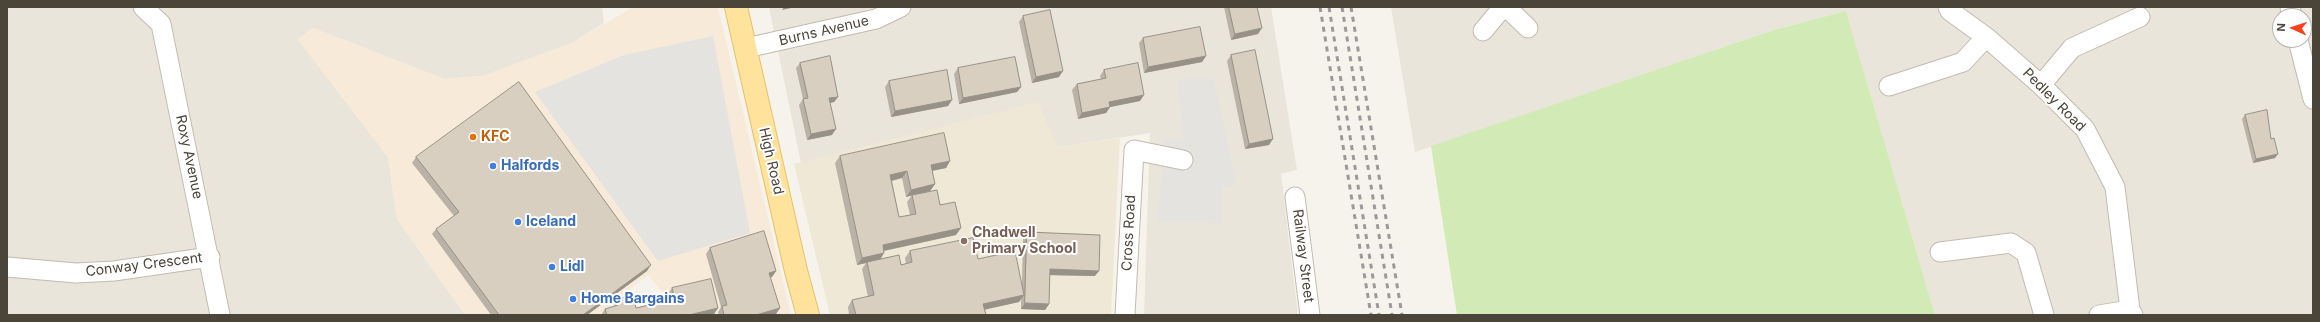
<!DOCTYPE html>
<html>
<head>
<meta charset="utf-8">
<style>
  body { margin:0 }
  #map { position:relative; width:2320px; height:322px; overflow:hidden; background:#f6f3ec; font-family:Inter,sans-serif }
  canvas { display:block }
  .frame { position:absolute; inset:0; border:8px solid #4b4439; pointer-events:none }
  .north { position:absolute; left:2272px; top:8px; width:40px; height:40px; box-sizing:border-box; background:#fff; border:1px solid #b7b4b0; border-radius:50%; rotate:273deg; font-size:11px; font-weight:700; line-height:16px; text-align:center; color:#4b4439 }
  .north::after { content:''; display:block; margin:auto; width:14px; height:18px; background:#fc3f1d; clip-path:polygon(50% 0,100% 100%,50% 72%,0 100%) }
</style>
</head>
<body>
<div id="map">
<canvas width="2320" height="322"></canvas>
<div class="frame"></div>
<div class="north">N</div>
</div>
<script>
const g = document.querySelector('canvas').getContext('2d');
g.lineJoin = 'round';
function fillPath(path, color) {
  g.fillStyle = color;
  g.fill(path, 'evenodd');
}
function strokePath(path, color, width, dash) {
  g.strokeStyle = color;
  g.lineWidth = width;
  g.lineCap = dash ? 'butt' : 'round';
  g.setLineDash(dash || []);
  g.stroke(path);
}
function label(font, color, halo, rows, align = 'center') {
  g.font = font + ' Inter,sans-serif';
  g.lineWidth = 4;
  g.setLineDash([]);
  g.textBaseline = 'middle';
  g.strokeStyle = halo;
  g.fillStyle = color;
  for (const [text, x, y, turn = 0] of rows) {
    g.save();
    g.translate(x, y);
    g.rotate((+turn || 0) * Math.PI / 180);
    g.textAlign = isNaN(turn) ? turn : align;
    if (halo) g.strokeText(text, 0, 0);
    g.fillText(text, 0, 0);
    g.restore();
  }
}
const residential = new Path2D(`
  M7 7H602L604 23 572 43 483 76 444 79 313 28 298 39 388 157 397 219 465 315H7Z
  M769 7H1271L1297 170 1281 174 1298 315H1144L1150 133 1058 147 801 163Z
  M1391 7H2313V315H1935L1846 11 1774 30 1415 152ZM2280 16H2304V40H2280Z`);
const commercial = new Path2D(`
  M633 7H718L791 315H682L648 275 599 315H465L397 219 388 157 298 40 313 28 444 79 483 76 572 43Z`);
const education = new Path2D(`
  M1038 102 1058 147 1120 138 1111 315H830L794 164Z`);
const green = new Path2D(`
  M1846 11 1935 315H1457L1431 146 1774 30Z`);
const parking = new Path2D(`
  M713 36 750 233 658 261 535 92 624 55Z
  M1178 79H1214L1236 184 1222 187V223L1157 222 1165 140 1183 139Z`);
const minor = new Path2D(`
  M143 7 161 24 220 315
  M1506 7 1528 28
  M1948 7 1950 11 1986 37 2041 85 2085 129 2115 187 2130 310 2133 315
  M2290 7 2292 16
  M1483 31 1503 7
  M2298 40 2313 99
  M746 48 876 19 901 7
  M2041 85 2072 48 2140 17
  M1889 86 1963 62 1986 37
  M1295 197 1310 315
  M1940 252 2011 243 2026 253 2044 315
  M7 267 76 273 114 271 210 257
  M1125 315 1134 150 1183 160
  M2099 315 2130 310`);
const major = new Path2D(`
  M736 7 796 271 808 315`);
const rail = new Path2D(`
  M1320 7 1371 315
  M1329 7 1379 315
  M1342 7 1392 315
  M1351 7 1402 315`);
const wall = new Path2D(`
  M1224 7H1257L1258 34 1231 40Z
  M1023 16 1059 77 1032 83 1019 22Z
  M1143 38 1206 56 1202 62 1144 73 1139 43Z
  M1231 55 1269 145 1245 149 1227 61Z
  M800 63 838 97 834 102 830 103 832 135 807 140 799 105 803 99 796 68Z
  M958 68 1021 87 1017 92 959 104 954 74Z
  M1104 70 1140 101 1110 107 1106 113 1078 119 1072 90 1077 84 1101 79 1100 76Z
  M889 81 952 100 948 106 891 117 885 87Z
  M2245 115 2271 139 2275 158 2253 163 2242 119Z
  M840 156 950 161 946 168 932 171 935 184 930 191 940 205 956 235 884 251 880 259 901 265 906 264 905 258 910 251 978 259 1022 283 1023 238 1027 232 1095 276 1050 275 1049 304 1045 310 1021 309V299L1019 302 985 309 986 315H849L848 307 852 300 868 297 862 269 866 263 857 265 835 163ZM902 178 906 197 912 195 907 202 910 215 899 217 892 181Z
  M416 157 647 271 587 315H491L432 234 436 229 454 216 412 163Z
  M710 248 776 271 772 277H770L776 314 771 315H719L718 312 721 307 706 254Z
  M672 288 718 308 714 314 708 315H601L605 309 614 306V304L618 299 636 308 669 300 668 294Z`);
const shadedWall = new Path2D(`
  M784 7H796L782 10Z
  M1262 28 1258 34 1231 40 1235 34Z
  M1206 56 1202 62 1144 73 1148 67Z
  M1063 71 1059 77 1032 83 1036 77Z
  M1021 87 1017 92 959 104 963 98Z
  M1144 95 1140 101 1105 108 1109 102Z
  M838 97 834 102 825 104 829 98Z
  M952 100 948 106 891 117 895 111Z
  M1110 107 1106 113 1078 119 1082 113Z
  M836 129 832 135 807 140 811 134Z
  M1273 139 1269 145 1245 149 1249 144Z
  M2278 154 2275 158 2253 163 2256 159Z
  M950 161 946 168 926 172 931 165Z
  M907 171 902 178 886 182 890 175Z
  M935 184 930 191 906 197 911 190Z
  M961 228 956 235 878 252 883 245Z
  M884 253 880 260 857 265 862 258Z
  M651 265 647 271 587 315H583Z
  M1050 269 1099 271 1095 276 1046 275Z
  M776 271 772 277 765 279 769 273Z
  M1024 295 1019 302 979 311 983 304Z
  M1025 303 1049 304 1045 310 1021 309Z
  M718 308 714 314 708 315H689Z
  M780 308 776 314 771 315H756Z`);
const building = new Path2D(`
  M1229 7H1257L1262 28 1235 34Z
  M1050 10 1063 71 1036 77 1023 16Z
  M1200 27 1206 56 1148 67 1143 38Z
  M1255 50 1273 139 1249 144 1231 55Z
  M830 56 838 97 829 98 836 129 811 134 803 99 808 98 800 63Z
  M1015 57 1021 87 963 98 958 68Z
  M1138 63 1144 95 1109 102 1110 107 1082 113 1077 84 1106 78 1104 70Z
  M947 70 952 100 895 111 889 81Z
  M519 82 651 265 583 315H499L436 229 459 212 416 157Z
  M2267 110 2271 139 2274 138 2278 154 2256 159 2245 115Z
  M944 133 950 161 931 165 935 184 911 190 907 171 890 175 899 217 916 214 912 195 937 190 940 205 955 202 961 228 883 245 884 253 862 258 840 156Z
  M764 231 776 271 769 273 780 308 756 315H724L722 306 727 305 710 248Z
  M1027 232 1100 235 1099 271 1050 269 1049 304 1025 303Z
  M973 238 978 259 1015 251 1024 295 983 304 986 315H856L852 300 874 295 867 262 899 255 901 265 912 262 910 251Z
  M711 279 718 308 689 315H607L605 309 618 305V299L633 295 636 308 675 299 672 288Z`);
const markers = [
  [473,137,4,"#e8710a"],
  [493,166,4,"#3f7fe0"],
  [518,222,4,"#3f7fe0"],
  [964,241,4,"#8d6e63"],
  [552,267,4,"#3f7fe0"],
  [573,299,4,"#3f7fe0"]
];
const streetNames = [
  ["Burns Avenue",824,31,-13],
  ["Pedley Road",2054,100,45],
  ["Roxy Avenue",189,157,78],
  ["High Road",771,161,77],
  ["Cross Road",1129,233,-87],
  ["Railway Street",1303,256,83],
  ["Conway Crescent",144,265,-7]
];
const foodNames = [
  ["KFC",481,137]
];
const shopNames = [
  ["Halfords",501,166],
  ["Iceland",526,222],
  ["Lidl",560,267],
  ["Home Bargains",581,299]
];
const educationNames = [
  ["Chadwell",972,233],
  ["Primary School",972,249]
];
fillPath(residential, '#eae5da');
fillPath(commercial, '#f7ead8');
fillPath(education, '#efe8d6');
fillPath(green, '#d2eab5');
fillPath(parking, '#e5e3e0');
strokePath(minor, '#c2bbae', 21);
strokePath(major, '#e6c16a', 24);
strokePath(minor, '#fff', 19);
strokePath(major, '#ffe39c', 22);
strokePath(rail, '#9a9a9a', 3, [5, 5]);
fillPath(wall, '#bab2a6');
fillPath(shadedWall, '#979187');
fillPath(building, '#d8cfc1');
strokePath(building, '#979187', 1);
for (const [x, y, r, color] of markers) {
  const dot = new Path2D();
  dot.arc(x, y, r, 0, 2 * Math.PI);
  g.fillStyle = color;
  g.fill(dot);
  strokePath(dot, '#fff', 1.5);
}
label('14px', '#4b4439', '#fff', streetNames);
label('bold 14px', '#c56008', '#fff', foodNames, 'left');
label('bold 14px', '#366cbe', '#fff', shopNames, 'left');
label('bold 14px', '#785e54', '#fff', educationNames, 'left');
</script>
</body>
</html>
